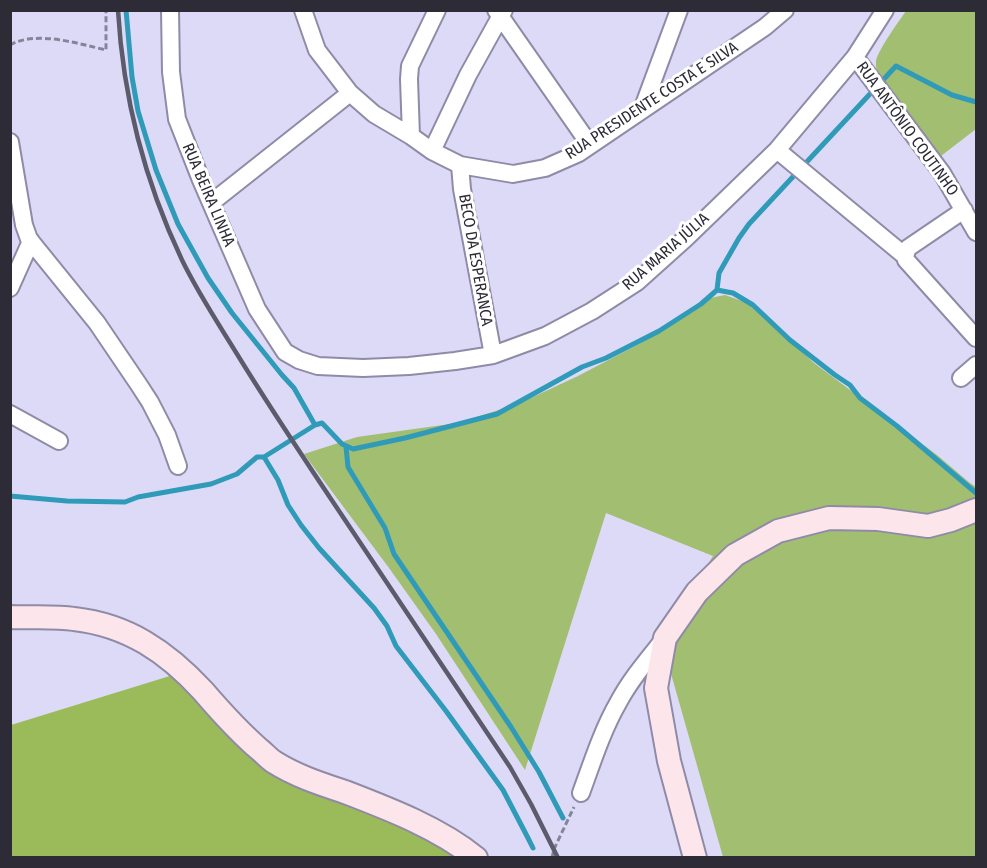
<!DOCTYPE html>
<html>
<head>
<meta charset="utf-8">
<style>
  body { margin:0 }
  #map { position:relative; width:987px; height:868px; overflow:hidden; background:#dddaf8; font-family:"Fira Sans Condensed",sans-serif }
  canvas { display:block }
  .frame { position:absolute; inset:0; border:12px solid #2c2b36; pointer-events:none }
</style>
</head>
<body>
<div id="map">
<canvas width="987" height="868"></canvas>
<div class="frame"></div>
</div>
<script>
const g = document.querySelector('canvas').getContext('2d');
g.lineJoin = 'round';
function fillPath(path, color) {
  g.fillStyle = color;
  g.fill(path, 'evenodd');
}
function strokePath(path, color, width, dash) {
  g.strokeStyle = color;
  g.lineWidth = width;
  g.lineCap = dash ? 'butt' : 'round';
  g.setLineDash(dash || []);
  g.stroke(path);
}
function label(font, color, halo, rows, align = 'center') {
  g.font = font + ' "Fira Sans Condensed",sans-serif';
  g.lineWidth = 6;
  g.setLineDash([]);
  g.textBaseline = 'middle';
  g.strokeStyle = halo;
  g.fillStyle = color;
  for (const [text, x, y, turn = 0] of rows) {
    g.save();
    g.translate(x, y);
    g.rotate((+turn || 0) * Math.PI / 180);
    g.textAlign = isNaN(turn) ? turn : align;
    if (halo) g.strokeText(text, 0, 0);
    g.fillText(text, 0, 0);
    g.restore();
  }
}
const green = new Path2D(`
  M906 11H976V129L941 156 885 82C879 76 875 70 876 61 878 50 899 21 906 11Z
  M725 295 753 305 814 363 937 455 970 483 976 487V857H723L664 649 677 613 713 556 606 513 525 770 436 634 389 568 304 454 357 437 457 423 518 404 578 376 637 345 684 317 710 298Z`);
const forest = new Path2D(`
  M173 675 216 717 368 808 465 858H11V725Z`);
const stream = new Path2D(`
  M126 10 132 77 138 111 156 170 178 224 208 278 232 313 282 375 294 388 315 425
  M717 290 733 293 753 305 790 340 835 375 850 385 860 398 897 426 976 493
  M346 447 348 467 385 528 394 554 511 727 539 772 563 818
  M264 457 278 480 288 505 301 525 319 548 374 608 387 626 396 646 446 711 503 790 528 838 533 848
  M10 496 67 501 125 502 138 497 211 484 237 474 257 457H264L315 425 322 423 342 444 353 449 405 438 497 414 582 367 606 358 659 331 701 304 717 290 719 273 739 238 749 224 896 66 952 95 976 102`);
const path = new Path2D(`
  M10 45C37 30 79 44 106 50V10
  M552 858 554 849 574 807`);
const street = new Path2D(`
  M170 10 171 72 177 119 201 180 257 309 285 352 299 360 318 366 363 368 409 366 455 361 493 355 545 336 592 311 637 282 686 238 777 150 855 57 885 10
  M303 10 317 50 350 93 374 114 411 136 432 151 460 165 513 174 545 168 579 153 765 27 785 10
  M496 10 590 145
  M855 57 942 173 976 232
  M642 110 679 10
  M411 136 409 79 410 66 437 10
  M10 142 24 225 29 239 97 323 139 385 150 402 167 435 178 466
  M777 150 905 256
  M432 151 468 75 504 10
  M460 165 462 189 493 355
  M211 203 350 93
  M964 210 908 248 905 256 906 260 976 338
  M10 288 31 241
  M961 378 976 365
  M10 414 59 441
  M581 793C592 763 602 731 618 703 630 680 648 659 664 639`);
const secondary = new Path2D(`
  M10 617C32 618 54 616 74 619 128 625 167 652 203 691 221 712 239 732 260 750 265 754 269 759 274 762 296 776 321 784 345 792 389 809 439 828 476 858
  M695 858 669 761 656 688 665 638 697 592 735 555 778 531 829 518 878 519 928 526 951 520 976 510`);
const rail = new Path2D(`
  M118 10C123 97 145 182 182 260 198 293 218 323 237 354 267 403 299 451 331 499 390 588 450 677 510 767L531 804 558 858`);
const streetNames = [
  ["RUA PRESIDENTE COSTA E SILVA",652,101,-33],
  ["RUA ANTÔNIO COUTINHO",907,129,54],
  ["RUA BEIRA LINHA",208,195,67],
  ["RUA MARIA JÚLIA",666,252,-41],
  ["BECO DA ESPERANCA",475,260,80]
];
fillPath(green, '#a2be70');
fillPath(forest, '#9bbb5b');
strokePath(stream, '#2f9bb8', 5);
strokePath(street, '#8f8ba7', 20);
strokePath(secondary, '#8f8ba7', 26);
strokePath(path, '#868499', 3, [6, 3]);
strokePath(street, '#fff', 16);
strokePath(secondary, '#fce6ec', 22);
strokePath(rail, '#5c5b6b', 4.5);
label('16px', '#2c2b36', '#fff', streetNames);
</script>
</body>
</html>
